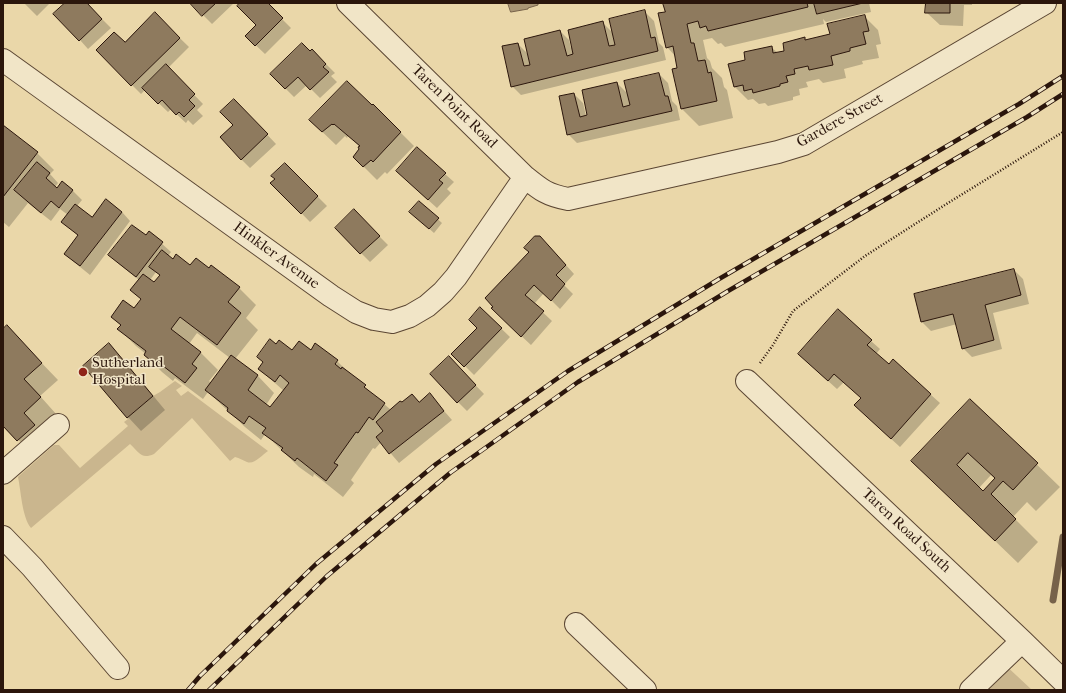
<!DOCTYPE html>
<html>
<head>
<meta charset="utf-8">
<style>
  body { margin:0 }
  #map { position:relative; width:1066px; height:693px; overflow:hidden; background:#ead7a9; font-family:"IM FELL French Canon",serif }
  canvas { display:block }
  .frame { position:absolute; inset:0; border:4px solid #2b160c; pointer-events:none }
</style>
</head>
<body>
<div id="map">
<canvas width="1066" height="693"></canvas>
<div class="frame"></div>
</div>
<script>
const g = document.querySelector('canvas').getContext('2d');
g.lineJoin = 'round';
function fillPath(path, color) {
  g.fillStyle = color;
  g.fill(path, 'evenodd');
}
function strokePath(path, color, width, dash) {
  g.strokeStyle = color;
  g.lineWidth = width;
  g.lineCap = dash ? 'butt' : 'round';
  g.setLineDash(dash || []);
  g.stroke(path);
}
function label(font, color, halo, rows, align = 'center') {
  g.font = font + ' "IM FELL French Canon",serif';
  g.lineWidth = 3;
  g.setLineDash([]);
  g.textBaseline = 'middle';
  g.strokeStyle = halo;
  g.fillStyle = color;
  for (const [text, x, y, turn = 0] of rows) {
    g.save();
    g.translate(x, y);
    g.rotate((+turn || 0) * Math.PI / 180);
    g.textAlign = isNaN(turn) ? turn : align;
    if (halo) g.strokeText(text, 0, 0);
    g.fillText(text, 0, 0);
    g.restore();
  }
}
const green = new Path2D(`
  M175 381 182 386 176 390 181 396 188 391 268 451C262 455 254 465 247 462 242 460 240 458 235 457L230 461 192 418 154 454C141 460 139 452 130 444L31 528C22 517 21 491 18 477L20 475 54 445H59L80 468 128 426 124 422 128 419 127 418 153 396 160 392Z
  M1001 661 1032 690H971Z`);
const water = new Path2D(`
  M508 3H538V5L528 8V9L511 12Z`);
const shadow = new Path2D(`
  M24 3H50L37 16Z
  M66 3H86L111 28 88 49 80 40Z
  M191 3H234L212 24Z
  M241 3H266L291 28 265 54 246 36 257 25Z
  M664 3H869L871 12 826 22 823 19 824 24 725 47 721 43 718 44 712 38 703 40 707 58 710 61 712 68 722 78 724 87 727 90 733 118 699 126 682 109 679 69 676 57 667 47 666 13Z
  M927 3H972V5H964L963 26 940 25 926 12Z
  M645 12 654 21 659 43 663 47 666 60 521 95 512 86 518 44 529 55 560 31 569 40 571 48H573L602 22 613 33Z
  M155 14 189 47 168 68 203 104 197 110 203 116 193 125 188 120 186 123 171 109 168 112 145 90 141 94 97 50 125 44Z
  M865 17 878 30 881 44 876 45 879 58 862 61 863 64 844 69 846 78 823 83 819 79 806 82 808 87 799 89 800 95 793 97V100L768 106 765 103 759 104 753 99 748 100 735 87 747 61 771 47 778 53 786 51 804 39 806 40 831 35Z
  M310 53 321 59 335 73 331 76 337 82 320 98 307 85 294 97 285 88Z
  M659 74 668 83 672 101 677 106 680 120 577 143 568 134 574 94 583 103 586 116 617 83 628 94Z
  M373 105 414 146 387 174 385 172 377 180 354 157 361 149 360 147 348 136 347 138 345 136 336 145 310 120Z
  M243 109 276 144 250 168 241 159 234 125Z
  M3 126 37 153 54 170 50 174 58 183 55 187 57 189 62 183 73 191 82 200 77 206 92 218 122 212 130 221 90 275 74 262 65 254 78 236 63 222 68 215 60 209 51 221 28 203 9 227 3 222Z
  M285 164 327 206 310 222 272 183Z
  M445 174 454 182 447 189 451 193 437 208 406 180Z
  M419 202 442 223 434 233 415 216Z
  M354 211 388 245 370 262 336 228Z
  M149 232 171 252 168 256 173 260 191 266 209 270 212 267 239 288 256 305 246 318 258 330 235 359 258 376 274 393 266 405 270 408 284 391 259 369 276 345 292 351H311L337 361 354 378 391 410 412 395 420 403 430 395 452 420 399 463 381 442 375 449 373 448 351 480 354 483 343 497 314 474 313 477 299 467 265 434 261 440 245 427 208 392 203 399 175 378 173 381 162 372 145 355 146 354 136 346 119 329 121 326 112 316 135 310 142 300 132 290 139 280 119 264 110 255 146 237ZM156 272 160 276 154 284 150 280ZM197 333 230 358 211 383 209 381 218 370 201 353 189 344Z
  M549 246 574 274 564 285 573 294 560 309 544 293 534 304 552 321 531 345 501 317Z
  M1014 270 1023 279 1029 304 993 313 1002 349 972 357 963 348 957 324 931 331 922 322Z
  M480 308 510 337 474 375 453 354 478 328Z
  M7 327 58 380 40 396 57 415 35 457 3 424V331Z
  M871 341 880 349 876 354 889 365 893 361 940 403 900 447 864 414 862 398 844 382 837 389 808 363Z
  M109 345 122 358 165 410 141 431 128 417Z
  M457 366 484 394 467 411 458 402Z
  M970 400 1060 487 1036 511 1027 502 1013 517 1038 542 1018 563 912 461ZM991 475 995 479 983 492 979 488Z`);
const stream = new Path2D(`
  M1053 600 1063 537`);
const building = new Path2D(`
  M65 3H87L102 19 79 41 53 14Z
  M190 3H216L202 16Z
  M240 3H268L283 18 255 46 245 36 256 25 237 6Z
  M663 3H807L808 7 708 31 706 26 700 28 698 21 687 24 691 43H694L698 61 705 60 708 73 711 72 717 101 681 109 672 69 677 68 673 46 666 48 658 13 665 12Z
  M814 3H863L817 14Z
  M926 3H950V13H925Z
  M645 10 651 38 655 37 658 51 511 87 502 46 518 43 524 66 530 65 524 39 560 30 567 56 573 54 568 30 603 21 609 46 615 45 609 19Z
  M155 12 180 38 131 86 96 50 114 32 125 42Z
  M865 15 869 31 863 32 866 44 850 48V51L831 56 833 65 809 70 808 66 794 69 795 74 786 76 788 82 780 84V86L753 93 752 89 744 91 743 85 734 87 728 64 745 60 744 52 772 46 773 53 784 51 783 43 805 37V40L830 34 827 24Z
  M302 43 310 51 312 49 326 64 323 67 329 72 310 90 298 77 285 89 270 74Z
  M166 64 195 94 189 100 195 106 184 117 179 112 176 115 162 100 158 104 142 88Z
  M659 73 665 96H668L672 111 567 135 559 96 574 93 580 117 587 115 582 90 617 82 623 107 630 105 624 81Z
  M347 81 372 105 373 104 401 132 373 162 371 160 363 167 353 157 359 149 358 147 360 146 334 124 333 125 332 124 322 132 309 120Z
  M234 99 268 134 241 160 220 137 233 125 220 112Z
  M3 125 38 152 3 197Z
  M417 147 446 173 439 180 443 183 428 200 396 171Z
  M37 162 50 173 46 178 57 188 62 181 73 190 59 208 51 201 41 213 14 190Z
  M285 163 318 196 301 214 270 183 275 179 271 176Z
  M106 199 122 212 80 266 64 254 78 235 61 222 75 204 92 217Z
  M419 201 439 218 429 229 409 212Z
  M354 209 380 236 360 254 335 228Z
  M132 225 146 235 149 231 163 242 136 277 108 255Z
  M535 236H540L566 265 556 275 565 284 551 301 534 285 525 295 544 311 521 337 491 308 493 307 485 298 529 252 524 248Z
  M162 250 173 259 176 254 190 265 196 258 209 268 211 265 240 287 228 302 241 313 217 345 180 317 171 329 201 352 192 364 197 368 185 383 158 362 156 365 144 355 146 351 117 329 121 325 111 317 123 300 134 308 141 299 130 290 143 274 154 282 160 275 149 267Z
  M1014 269 1021 295 985 305 994 340 962 349 953 314 921 322 914 294Z
  M480 307 502 328 464 367 451 354 477 328 469 320Z
  M838 309 872 340 867 345 889 364 893 359 931 394 891 439 854 405 861 398 834 374 828 381 798 354Z
  M7 325 42 363 24 379 41 397 24 413 35 425 17 441 3 426V329Z
  M270 339 276 344 279 340 292 350 299 341 311 350 315 343 338 360 335 364 341 369 342 367 366 385 364 387 385 403 373 420 369 417 358 433 356 432 334 463 338 465 326 481 297 458 295 461 281 450 283 448 262 433 266 428 249 416 244 424 227 411 228 408 205 390 231 355 258 375 248 390 270 407 289 383 280 375 275 382 258 369 263 362 257 357Z
  M109 343 153 396 127 418 83 366Z
  M449 356 476 385 457 403 430 374Z
  M430 393 444 411 389 454 376 437 383 431 376 422 400 401 402 402 412 394 419 402Z
  M970 399 1038 463 1013 490 1003 481 991 494 1016 519 995 541 911 461ZM968 453 995 478 983 491 957 465Z`);
const path = new Path2D(`
  M760 363 773 345 793 311 865 256 948 203 1063 132`);
const minor = new Path2D(`
  M348 3 525 177C541 190 547 195 568 199L778 152 804 144 1045 3
  M3 60 331 296 356 312 374 319 392 322 410 316 427 306 443 292 456 277 525 177
  M747 381 1022 641 1063 681
  M3 473 58 425
  M3 537 32 567 118 668
  M576 624 645 690
  M971 690 1022 641`);
const rail = new Path2D(`
  M188 690 200 676 316 564 436 464 568 371 719 279 1019 104 1063 76
  M209 690 327 576 450 473 578 382 728 291 1027 117 1063 94`);
const markers = [
  [83,372,5,"#8f2418"]
];
const streetNames = [
  ["Taren Point Road",454,107,44],
  ["Gardere Street",840,121,-29],
  ["Hinkler Avenue",276,256,36],
  ["Taren Road South",906,531,43]
];
const poiNames = [
  ["Sutherland",92,363],
  ["Hospital",92,380]
];
fillPath(green, '#cab68e');
fillPath(water, '#a99574');
strokePath(water, '#77624a', 1);
fillPath(shadow, '#0003');
strokePath(stream, '#77624a', 7);
fillPath(building, '#8e7a5e');
strokePath(building, '#2b160c', 1);
strokePath(minor, '#5b4633', 24);
strokePath(path, '#2b160c', 2.5, [1, 2]);
strokePath(minor, '#f1e5c7', 22);
strokePath(rail, '#2b160c', 4.5);
strokePath(rail, '#f1e5c7', 3, [9]);
for (const [x, y, r, color] of markers) {
  const dot = new Path2D();
  dot.arc(x, y, r, 0, 2 * Math.PI);
  g.fillStyle = color;
  g.fill(dot);
  strokePath(dot, '#f1e5c7', 1.5);
}
label('15px', '#2b160c', '#f1e5c7', streetNames);
label('15px', '#2b160c', '#f1e5c7', poiNames, 'left');
</script>
</body>
</html>
